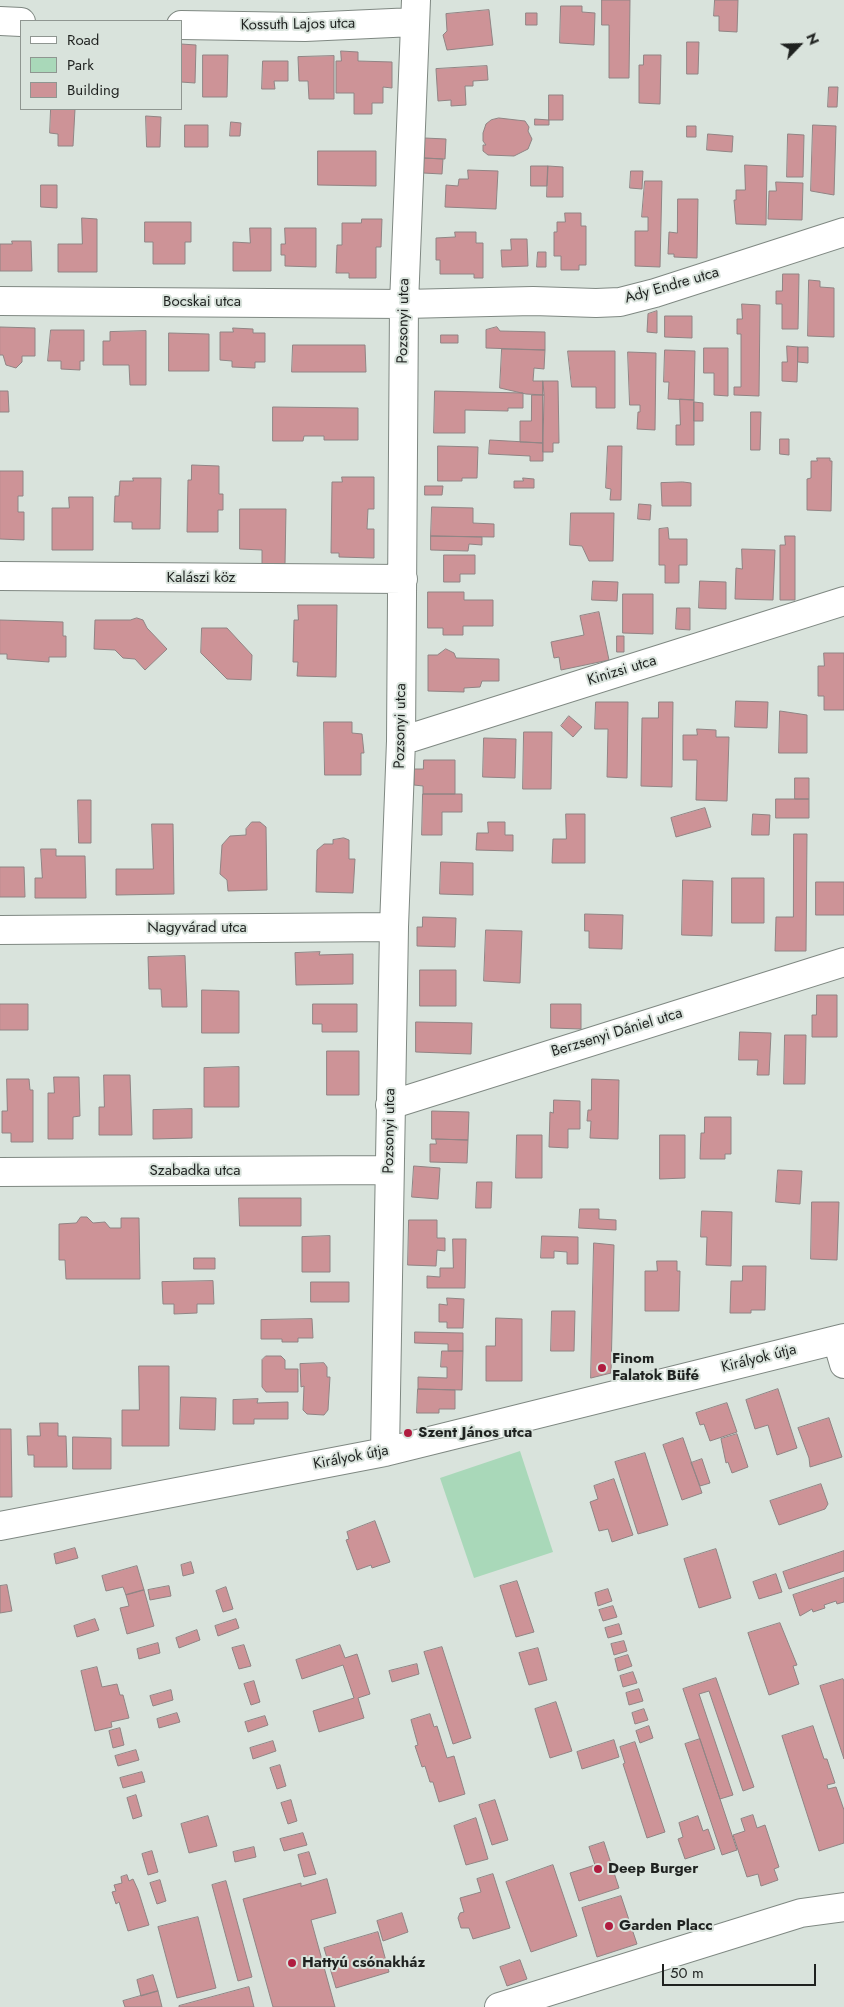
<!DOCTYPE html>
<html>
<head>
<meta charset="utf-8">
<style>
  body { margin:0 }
  #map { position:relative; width:844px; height:2007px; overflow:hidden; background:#d9e3dc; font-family:Jost,sans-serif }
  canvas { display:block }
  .legend { position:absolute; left:20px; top:20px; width:162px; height:90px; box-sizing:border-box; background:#d9e3dc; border:1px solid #8f9691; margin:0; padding:6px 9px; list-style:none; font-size:15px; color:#1f2220 }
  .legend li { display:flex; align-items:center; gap:10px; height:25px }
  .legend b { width:25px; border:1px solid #8f9691 }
  .north { position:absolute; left:774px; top:20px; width:50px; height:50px; -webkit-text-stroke:4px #d9e3dc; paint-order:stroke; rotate:66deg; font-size:14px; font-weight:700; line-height:20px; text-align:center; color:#1f2220 }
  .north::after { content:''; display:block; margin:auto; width:18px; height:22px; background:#1f2220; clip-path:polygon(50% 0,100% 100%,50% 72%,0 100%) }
  .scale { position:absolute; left:662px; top:1964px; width:154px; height:22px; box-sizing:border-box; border:2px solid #1f2220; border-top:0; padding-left:6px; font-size:15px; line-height:18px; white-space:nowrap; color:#1f2220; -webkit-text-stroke:4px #d9e3dc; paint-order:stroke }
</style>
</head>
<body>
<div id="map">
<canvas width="844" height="2007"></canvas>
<ul class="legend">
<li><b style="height:6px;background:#fff"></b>Road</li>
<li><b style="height:14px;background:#a9d8b9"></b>Park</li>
<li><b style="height:14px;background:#cd9397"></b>Building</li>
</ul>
<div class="north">N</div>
<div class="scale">50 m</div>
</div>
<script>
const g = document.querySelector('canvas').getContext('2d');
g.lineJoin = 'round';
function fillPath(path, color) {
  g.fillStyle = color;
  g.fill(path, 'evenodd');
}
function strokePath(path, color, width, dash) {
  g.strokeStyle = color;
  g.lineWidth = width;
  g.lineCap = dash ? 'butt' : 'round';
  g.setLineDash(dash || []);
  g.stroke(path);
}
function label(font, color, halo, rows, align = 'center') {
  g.font = font + ' Jost,sans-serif';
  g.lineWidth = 4;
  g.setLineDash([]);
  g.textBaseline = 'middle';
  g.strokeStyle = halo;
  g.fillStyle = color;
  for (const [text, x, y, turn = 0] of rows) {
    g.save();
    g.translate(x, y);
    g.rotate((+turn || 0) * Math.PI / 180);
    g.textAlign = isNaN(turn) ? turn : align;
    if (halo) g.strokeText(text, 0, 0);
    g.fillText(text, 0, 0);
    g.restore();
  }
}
const green = new Path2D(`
  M520 1451 553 1552 474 1578 440 1478Z`);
const building = new Path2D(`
  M602 0H630L629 78H609V25H602Z
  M715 0H738L737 32 719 31V16H714Z
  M561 6H582V12L595 13 594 45 560 43Z
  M489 10 493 45 447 50 443 35 447 31 446 14Z
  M526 13H537V25H526Z
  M687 42H699L698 74H687Z
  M181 44 196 45 195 83 181 82Z
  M341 51 358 52V61L392 62V88L383 87V103H372V114H354V93H336V61H341Z
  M203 55H228L227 97H203Z
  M644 55H661L660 104 639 103V65H643Z
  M334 56V99H309L308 81H299L298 57Z
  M263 61H288V81H274L275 89H262Z
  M487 66 488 80 473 81V86H465L466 105 451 106V100L438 101 436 69Z
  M829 87H838L837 107H828Z
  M549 95H563V120H549Z
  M51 109H75L73 146H58V134L50 133Z
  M146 116 161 117 160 147H147Z
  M499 118 525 121 529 127 528 131 532 139 528 149 514 156 488 155 483 151V145H486L483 141V133L486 124 491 120Z
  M535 119 549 120V125H535Z
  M231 122 241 123 240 136H230Z
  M185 125H208V147H185Z
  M813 125 836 126 834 195 811 191Z
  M687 126H696V137H687Z
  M708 134 733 136 732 152 707 150Z
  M788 134 804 135 803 177H787Z
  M424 138 446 139 445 159 423 158Z
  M318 151H376V186L318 185Z
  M423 158 443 159 442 174 423 173Z
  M745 165 767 166 766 225 736 224 734 200H736V190H745Z
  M531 166H548L547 186H531Z
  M548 166 563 167V197H547Z
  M468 170 498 171 496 209 445 207 446 185 458 186 459 179H468Z
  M631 171H643L642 189 630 188Z
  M645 181H662L660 267 635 266V231H648V217H642Z
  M776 182 803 183 802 220 768 219 769 191H776Z
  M41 185H57V208L41 207Z
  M678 199H698L697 258 674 257V254H668L669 232 677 233Z
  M565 213H581V226H586V265H579V270H561V256H554V232H557V222H565Z
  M82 218 97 219V272H58V244H82Z
  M362 219H382L381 247H376V278H349V273H336L337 245H342V223H361Z
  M145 222H191V242H185V264H153V242H145Z
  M250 228H271V271H233V242L250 243Z
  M285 228H316V267L285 266V255H281V244H285Z
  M455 232H476V243H483V278H474V274H440V260H436V238L455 237Z
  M511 239H527L528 266 502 267 501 250H511Z
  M12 241H31L32 271H0V244H12Z
  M538 252H546V267H537Z
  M783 274H799L798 329H782V304H776V291H782Z
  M809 280 820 281V287L834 288V337L808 336Z
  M742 304 760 305 759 396 734 395V387H741V334H737V319H742Z
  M657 311V333L647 332 648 314Z
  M665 316H692V338L665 337Z
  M0 327 35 328V356H22V362L16 368 6 365 3 355H0Z
  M497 327 500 331 545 332V350L486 348V330Z
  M233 328 253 329V333H265V362H255V368L232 367V361L220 360V332H233Z
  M51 330H84V361H80V370L61 369V361H48Z
  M146 331V385H130L129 365H103V341H110V332Z
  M169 333 209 334V371H169Z
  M441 335H458V343H441Z
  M293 345H365L366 372H292Z
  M787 346 798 347 797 382 782 381V362H787Z
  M798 347H808V363L798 362Z
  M704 348H728V396L714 395V373H704Z
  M502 349 545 350 544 369 534 368 533 381H543L544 395 526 394 500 388Z
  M665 350 695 351 694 400 668 399 669 382H664Z
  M568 351H615V408H596V387H572Z
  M628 352 656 353 655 430 637 429 638 412H640V405H630Z
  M543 381H558L559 443H553V452H543Z
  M0 391H8L9 412H0Z
  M435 391 523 393V408H508V411L465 410V433H434Z
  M532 395H544L543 443 520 442V421H531Z
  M680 399 694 400V445H676V425H680Z
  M694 402 703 403V421H694Z
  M273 407 358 408V440H324V436H304L303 441H273Z
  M751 412H761L760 450H751Z
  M780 439H789V455L780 454Z
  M490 440 543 443V461H530V456L489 454Z
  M438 446 478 447 477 478H462V481H438Z
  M608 446H622L621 500H610L611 489 606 488Z
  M817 458H830V461H832L831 511 807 510V479L811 478V461H817Z
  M192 465 219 466V494H223V510H218V532H187L188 480H191Z
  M0 471H23V496H18V512H24V540L0 539Z
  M342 477H374V509H368L367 529H374V558L339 557V553H331L332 482H342Z
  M133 478H161L160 529H132V522H114L115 496H119L120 481H133Z
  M523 478 534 479V488H514V481H523Z
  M683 482 691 483V506H662L661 483Z
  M425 486H443L442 495H425Z
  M69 497H93V550H52V508H69Z
  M639 504 651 505 650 520 638 519Z
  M432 507 473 508V523L494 524V537L431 536Z
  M240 509H286L285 564H262V550L240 549Z
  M571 513H614L613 561H589L582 546 570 545Z
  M668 528 669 539H687V565H679V583H665V565H659V529Z
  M431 536 482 537V545L469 544 468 551 431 550Z
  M785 536H795V600H780V545H785Z
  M742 549 775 550 773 600 735 599 736 568 742 569Z
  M444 555H475V574H460V582H444Z
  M593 581 618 582 617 601 592 600Z
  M700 581 726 582V609L699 608Z
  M428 592H464V600H493V626H463V635H443V628H428Z
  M623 594H653V634L623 633Z
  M298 605H337L336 677 297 676 298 662H293L294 620H298Z
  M677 608H690V630L676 629Z
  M599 612 609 660 561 670 559 657 554 658 551 642 584 635 580 616Z
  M137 618 143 620 147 628 167 649 145 670 135 659 123 658 115 650 94 649 95 620H130Z
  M0 620 63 622V636H66V657H49V662L7 659V654H0Z
  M202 628H227L252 655 251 680 227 679 201 653Z
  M617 636H624V652H617Z
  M446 649 454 653 456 658 499 659V681H482L480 687 464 688V692L428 691V655H437Z
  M824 653H844V710H824V696H818V666H824Z
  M736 701 768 702 767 728 735 727Z
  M596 702H628L627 778 607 777 608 729H595Z
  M659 702H673L672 787 641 786 642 718H658Z
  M780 711 807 715V753H779Z
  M569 716 582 727 573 737 561 726Z
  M324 722H352V733L362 734 364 753H361V775H325Z
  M697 729 716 730V737H729L727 801 696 800 697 760H683V735H697Z
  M524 732H552L551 789H523Z
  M484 738 516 739 515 778 483 777Z
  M424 760H455V794H423V786L414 785V769H423Z
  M795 778H809V799H795Z
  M423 794H462V812H442V835H422Z
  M776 799H809V818H776Z
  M78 800H91V843H79Z
  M705 808 711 827 676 837 671 818Z
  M566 814H585V863H552L553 839H566Z
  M753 814 770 815 769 835H752Z
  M252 822H260L266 827 267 890 228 891 227 880 220 874 222 845 230 836 246 835V829Z
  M488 822H505V835H513V851L476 850 477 833H488Z
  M152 824H173L174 894 116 895V869H153Z
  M794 834H807L806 951H775L776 917H793Z
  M344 838 349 840V859H355L353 893 316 892 317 850 324 844H333V840Z
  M41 849H56V856H85L86 898H35V878H42Z
  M441 862 473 863V895L440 894Z
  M0 867H24L25 897H0Z
  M732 878H764V923H732Z
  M683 880 713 881 712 936 682 935Z
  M816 882H844V915H816Z
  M585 914 623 915 622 949 589 948V931H585Z
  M423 917 456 918 455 947 417 946V927H422Z
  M486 930 522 931 520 983 484 981Z
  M320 952 319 955 353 954V984L296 985 295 953Z
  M185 956 187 1007H162L161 989H149L148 957Z
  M420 970H456V1006H420Z
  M202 990 239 991V1033H202Z
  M817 995H837V1037H812V1015H816Z
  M0 1004H28V1030H0Z
  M313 1004H357V1032H322V1024H313Z
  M551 1004H581V1029L551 1028Z
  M416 1022 472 1023 471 1054 416 1052Z
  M740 1032 771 1033 769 1075H757L758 1060H739Z
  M785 1035H806L805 1084H784Z
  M327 1051H359V1095H327Z
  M239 1067V1107H204V1068Z
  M104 1075H130L132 1135H99V1107H104Z
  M54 1077H79L80 1116 73 1117V1139H48V1093H54Z
  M7 1079H29L30 1090H33V1142H11V1133H2V1111H7Z
  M592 1079 619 1080 618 1139 590 1138 591 1121H587L588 1110H591Z
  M554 1100 580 1101V1129H568V1148L549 1147 550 1112 553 1113Z
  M192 1109V1138L153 1139V1110Z
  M432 1111 469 1112 468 1140 432 1139Z
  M705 1117H731V1154H725V1159H700L701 1133H704Z
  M517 1135H542V1178H516Z
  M660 1135H685V1178L660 1179Z
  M436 1139 468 1140 467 1163 430 1162V1144H436Z
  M414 1166 440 1168 438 1199 412 1197Z
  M778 1170 802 1171 800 1204 776 1202Z
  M477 1182H492L491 1208H476Z
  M239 1198H301V1226H240Z
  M812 1202H839L837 1260 811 1259Z
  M580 1209H599V1219L616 1220V1230L579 1228Z
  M702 1211 732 1212 731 1266 706 1265 707 1237H701Z
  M81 1217H87L93 1223 105 1222 110 1228H121V1218H139L140 1279H66L65 1260H59V1224L76 1223Z
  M409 1220H437V1238H445V1251L437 1250 436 1266 408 1265Z
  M330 1236V1272H302V1237Z
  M542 1236 578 1237V1264H567V1252L554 1251V1258H541Z
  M453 1239H466L465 1288H427V1276L440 1277V1268H453Z
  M594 1243 614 1245 611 1373 591 1378Z
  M194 1258H215V1269H194Z
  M657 1261H677V1271H680L679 1311H645V1271H657Z
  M743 1266H766L765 1310H751V1313H730L731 1281H742Z
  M213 1281 214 1304H197V1313L174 1314V1304H163L162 1282Z
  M311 1282H349V1302H311Z
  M447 1298 464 1299 463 1328H447V1322H439V1304L447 1305Z
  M552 1311H575L574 1351H551Z
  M496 1318 522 1319V1381H486V1346H495Z
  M312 1319 313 1338H298V1342H282V1339H261V1320Z
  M415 1332 463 1333V1351H448V1344L415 1343Z
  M442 1351H463L462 1390 418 1389V1377L447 1378V1367H441Z
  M266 1356H281L285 1360V1369H298V1392H266L262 1387V1360Z
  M324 1363 327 1367V1377H330L328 1410 324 1415 307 1414 303 1410 304 1386 301 1387 300 1364Z
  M139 1366H169V1446H122V1410H139Z
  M418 1389 455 1390V1409H439V1413H417Z
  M778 1389 797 1448 777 1455 768 1425 755 1429 746 1400Z
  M181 1397 216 1398 215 1430 180 1429Z
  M258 1399 257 1403 288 1402V1419H254V1424H233V1400Z
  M727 1403 737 1432 710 1441 704 1424 700 1425 696 1413Z
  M829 1418 842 1457 810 1467 809 1458 798 1428Z
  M40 1423H58V1436H66L67 1467H34V1455H28L27 1436H40Z
  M0 1429H11L12 1497H0Z
  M737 1434 748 1467 732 1473 728 1462 726 1463 721 1439Z
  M73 1437 111 1438V1469H73Z
  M683 1438 702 1493 682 1500 663 1445Z
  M645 1453 668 1525 638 1534 615 1462Z
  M702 1459 710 1483 700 1486 691 1463Z
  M614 1479 633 1535 612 1542 608 1529 599 1531 590 1502 598 1499 594 1486Z
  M821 1484 828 1504 825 1509 779 1525 770 1501Z
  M375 1521 390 1562 372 1568 371 1565 357 1570 346 1540 349 1539 347 1532Z
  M75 1548 78 1558 56 1564 54 1554Z
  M716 1549 731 1598 699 1608 684 1559Z
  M844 1551V1571L789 1589 783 1572Z
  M191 1562 194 1573 183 1576 181 1565Z
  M137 1566 144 1590 126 1595 123 1587 106 1591 102 1576Z
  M776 1574 782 1592 759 1599 753 1582Z
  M844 1578V1602L837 1604 836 1601 824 1605 825 1608 813 1612 812 1609 800 1616 793 1595Z
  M517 1581 534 1632 516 1637 500 1586Z
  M7 1585 12 1611 0 1613V1586Z
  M169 1586 171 1596 150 1600 148 1590Z
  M226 1587 233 1609 223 1612 216 1591Z
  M608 1589 612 1601 598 1606 595 1593Z
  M144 1590 154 1626 127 1634 120 1608 129 1606 126 1595Z
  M613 1606 617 1617 603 1621 599 1610Z
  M95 1619 99 1630 77 1637 74 1626Z
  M236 1619 239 1628 218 1636 215 1626Z
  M780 1623 797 1665 793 1666 799 1684 769 1695 748 1633Z
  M619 1624 622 1634 608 1638 605 1628Z
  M197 1630 200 1640 179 1648 176 1638Z
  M624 1641 627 1651 614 1655 611 1644Z
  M158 1643 160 1653 139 1659 137 1649Z
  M244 1645 251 1666 239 1669 232 1648Z
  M340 1645 345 1658 357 1654 370 1694 358 1698 364 1718 319 1732 313 1711 354 1698 343 1665 302 1679 296 1660Z
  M442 1647 471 1738 453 1744 424 1652Z
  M538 1648 547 1680 529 1685 519 1653Z
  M628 1655 632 1666 618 1671 615 1659Z
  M417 1664 419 1674 392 1682 389 1671Z
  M97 1667 102 1687 117 1684 120 1695H123L129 1718 111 1722 112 1727 95 1731 81 1671Z
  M633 1672 637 1683 623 1687 620 1676Z
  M716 1678 754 1787 743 1791 709 1691 699 1694 733 1795 720 1799 683 1689Z
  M843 1679 844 1681V1759L820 1686Z
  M254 1681 260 1702 251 1705 244 1684Z
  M639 1689 643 1701 629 1705 626 1693Z
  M171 1690 173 1700 153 1706 150 1696Z
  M556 1702 572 1751 550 1758 535 1709Z
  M644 1709 648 1720 635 1724 632 1713Z
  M177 1713 180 1722 159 1728 157 1719Z
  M430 1714 434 1727 437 1726 447 1758 454 1756 465 1794 439 1802 433 1782H430L425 1766 422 1767 415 1746 418 1745 411 1720Z
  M265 1716 268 1725 248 1732 245 1722Z
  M649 1726 653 1738 640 1743 636 1731Z
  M813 1726 824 1759H827L835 1783 827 1785 828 1789 836 1787 844 1810V1843L819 1851 782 1736Z
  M120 1728 124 1745 113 1748 109 1731Z
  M700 1739 737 1850 722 1855 685 1744Z
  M614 1740 619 1757 582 1769 577 1752Z
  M273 1741 276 1751 253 1759 250 1748Z
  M635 1742 665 1832 647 1838 623 1764 625 1763 620 1747Z
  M136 1750 139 1760 118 1766 115 1756Z
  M280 1765 286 1786 277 1789 270 1768Z
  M142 1772 145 1782 123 1788 120 1778Z
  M136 1795 142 1816 133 1819 127 1798Z
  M291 1800 297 1821 288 1824 281 1803Z
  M495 1800 508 1840 492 1845 479 1805Z
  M753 1815 757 1828 765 1825 779 1867 774 1869 778 1880 761 1886 758 1874 747 1877 733 1835 745 1831 741 1819Z
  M208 1816 217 1846 189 1853 181 1824Z
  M698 1816 703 1831 708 1829 715 1849 685 1859 678 1839 683 1837 679 1823Z
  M476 1818 488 1859 466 1865 454 1826Z
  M303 1833 307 1845 284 1851 280 1839Z
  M604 1842 619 1888 579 1901 570 1873 595 1865 589 1847Z
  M254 1847 256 1857 235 1862 233 1852Z
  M152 1851 158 1872 148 1875 142 1854Z
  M309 1852 316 1874 304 1877 298 1855Z
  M553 1865 577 1936 531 1952 506 1882Z
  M493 1874 510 1928 473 1939 469 1928H461L458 1918 460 1913 464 1912 460 1898 481 1892 477 1879Z
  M127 1875 129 1881 133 1879 138 1890 149 1925 128 1931 119 1902 116 1904 112 1892 116 1891 114 1885 122 1883 121 1877Z
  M327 1879 336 1913 311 1920 335 2007H273L243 1899 301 1883V1886Z
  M160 1880 166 1901 157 1904 150 1883Z
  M226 1881 252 1977 238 1981 212 1885Z
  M621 1896 637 1944 597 1957 582 1908Z
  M402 1913 408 1932 383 1941 377 1921Z
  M198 1917 216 1988 177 1998 158 1927Z
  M378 1932 389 1972 336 1988 324 1948Z
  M520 1960 527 1979 507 1986 500 1967Z
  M153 1975 158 1991 141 1996 137 1980Z
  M249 1987 254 2007H179V2006Z
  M158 1991 162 2007H125L123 2001Z`);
const minor = new Path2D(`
  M0 21 21 22
  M181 25 305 27 414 22
  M0 301 404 304 533 301 596 303 620 302 655 293 844 232
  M0 576 403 579
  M401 741 844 601
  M0 930 394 927
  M390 1105 844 962
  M0 1172 389 1170
  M837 1340 844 1364
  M385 1452 394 927 401 741 404 304 416 0
  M0 1526 385 1452 844 1338
  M499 2007 801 1913 844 1907`);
const markers = [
  [602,1368,5,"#b01d40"],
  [408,1433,5,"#b01d40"],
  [598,1869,5,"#b01d40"],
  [609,1926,5,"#b01d40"],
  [292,1963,5,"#b01d40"]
];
const streetNames = [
  ["Kossuth Lajos utca",298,25,-1],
  ["Ady Endre utca",672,286,-16],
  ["Bocskai utca",202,302],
  ["Pozsonyi utca",404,321,-89],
  ["Kalászi köz",201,578],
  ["Kinizsi utca",622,671,-17],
  ["Pozsonyi utca",401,726,-89],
  ["Nagyvárad utca",197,928],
  ["Berzsenyi Dániel utca",617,1033,-17],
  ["Pozsonyi utca",390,1131,-89],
  ["Szabadka utca",195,1171],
  ["Királyok útja",759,1359,-14],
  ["Királyok útja",351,1458,-11]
];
const poiNames = [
  ["Finom",612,1359],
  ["Falatok Büfé",612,1376],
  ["Szent János utca",418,1433],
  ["Deep Burger",608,1869],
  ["Garden Placc",619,1926],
  ["Hattyú csónakház",302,1963]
];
fillPath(green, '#a9d8b9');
fillPath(building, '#cd9397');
strokePath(building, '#908484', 1);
strokePath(minor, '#7f8882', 30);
strokePath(minor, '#fff', 28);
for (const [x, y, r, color] of markers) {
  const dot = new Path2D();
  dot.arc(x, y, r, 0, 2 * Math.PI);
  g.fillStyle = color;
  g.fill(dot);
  strokePath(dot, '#d9e3dc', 2);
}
label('15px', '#1f2220', '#d9e3dc', streetNames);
label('bold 15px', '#1f2220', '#d9e3dc', poiNames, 'left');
</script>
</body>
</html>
